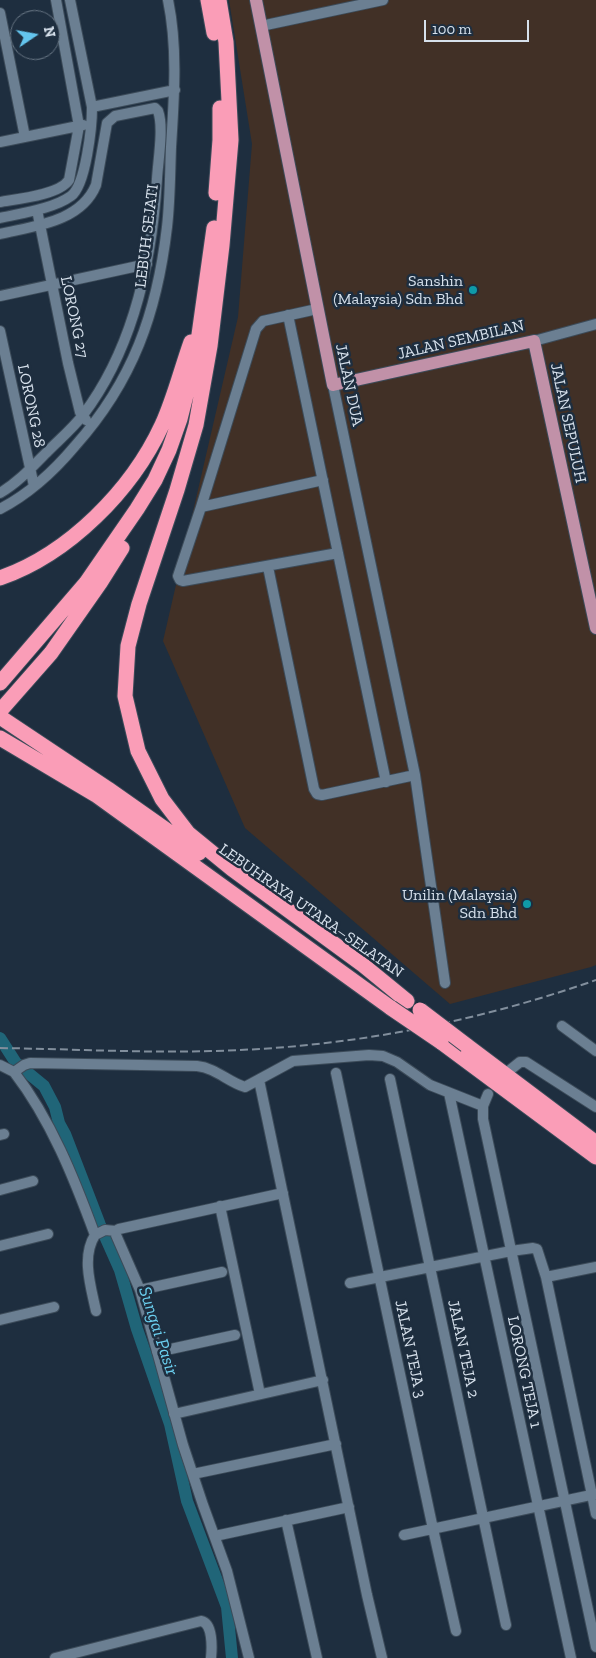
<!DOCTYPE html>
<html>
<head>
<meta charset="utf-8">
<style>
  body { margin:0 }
  #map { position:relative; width:596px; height:1658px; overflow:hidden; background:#1e2e3f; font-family:"Zilla Slab",serif }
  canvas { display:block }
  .north { position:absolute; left:10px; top:10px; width:50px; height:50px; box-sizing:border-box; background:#1e2e3f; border:1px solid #687684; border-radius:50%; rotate:78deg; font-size:14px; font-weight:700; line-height:20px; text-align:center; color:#d7e1ec }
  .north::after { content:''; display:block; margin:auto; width:18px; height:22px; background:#64c5ee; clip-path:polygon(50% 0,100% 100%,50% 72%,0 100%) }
  .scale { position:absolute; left:424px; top:20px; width:105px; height:22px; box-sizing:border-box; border:2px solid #d7e1ec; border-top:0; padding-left:6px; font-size:15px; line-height:18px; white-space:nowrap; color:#d7e1ec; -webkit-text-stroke:4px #1e2e3f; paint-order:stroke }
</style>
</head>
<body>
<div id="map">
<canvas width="596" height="1658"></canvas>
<div class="north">N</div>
<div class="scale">100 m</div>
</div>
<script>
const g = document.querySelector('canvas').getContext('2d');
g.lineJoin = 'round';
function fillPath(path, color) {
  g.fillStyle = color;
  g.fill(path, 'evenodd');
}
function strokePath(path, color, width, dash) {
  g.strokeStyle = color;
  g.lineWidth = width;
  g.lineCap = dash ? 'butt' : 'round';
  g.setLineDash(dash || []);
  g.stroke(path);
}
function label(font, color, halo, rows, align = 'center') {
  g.font = font + ' "Zilla Slab",serif';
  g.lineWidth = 5;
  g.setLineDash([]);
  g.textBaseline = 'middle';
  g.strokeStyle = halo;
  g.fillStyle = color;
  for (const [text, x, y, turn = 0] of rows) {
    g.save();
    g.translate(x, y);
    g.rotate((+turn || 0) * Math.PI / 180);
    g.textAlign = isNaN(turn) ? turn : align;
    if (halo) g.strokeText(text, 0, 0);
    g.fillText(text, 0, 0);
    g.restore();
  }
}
const industrial = new Path2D(`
  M229 0H596V965L591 967 450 1004 245 828 163 641 238 317 252 144Z`);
const river = new Path2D(`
  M0 1038 16 1063 44 1086 55 1107 59 1123 65 1134 100 1225 120 1270 137 1329 170 1424 187 1501 227 1607 232 1658`);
const minor = new Path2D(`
  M0 13 25 137
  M261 26 383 0
  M92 107 175 90
  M0 142 83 125
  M0 202C17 199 59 195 69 180L79 126 56 0
  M37 210 68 363 80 412 86 420
  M0 218C21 213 53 209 71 196 86 185 92 126 92 107L70 0
  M0 234C34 226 81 222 96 185L107 123 115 116 155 108 158 111C164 127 158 161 157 179 152 261 133 349 83 415 73 428 60 439 48 451 33 466 19 482 0 493
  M0 296 147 264
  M317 309 263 321 256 329 201 507 178 576 180 580 183 581 338 553
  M288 315 386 782
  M0 331 34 486
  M534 341 596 324
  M333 385 415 775 445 983
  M201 507 323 480
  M0 509C29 494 54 471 75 446 133 381 157 313 167 227 170 201 170 174 171 147 174 99 178 48 168 0
  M268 567 314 789 317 794 322 795 415 775
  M562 1026 596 1051
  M0 1065 14 1072 24 1065 30 1063 197 1066C216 1068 228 1082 245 1087L293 1061 369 1055 383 1056 397 1062 430 1085 483 1106
  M510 1070 520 1062H526L596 1107
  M14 1072C51 1120 74 1178 95 1235
  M336 1073 433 1529 456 1631
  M390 1079 506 1625
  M259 1080 367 1595 382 1658
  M449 1093 571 1658
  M488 1094 483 1106V1119L596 1647
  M0 1135 4 1134
  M0 1190 33 1181
  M220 1206 260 1394
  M0 1246 48 1234
  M546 1277 596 1267
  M350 1283 511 1251 533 1248 537 1249 546 1277 596 1514
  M140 1290 222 1272
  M96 1311C91 1287 81 1257 95 1235L105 1230 116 1231
  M0 1320 54 1307
  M157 1352 235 1335
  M174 1414 323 1380
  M193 1474 336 1444
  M286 1520 317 1658
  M404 1535 596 1494
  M215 1536 349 1507
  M55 1658 201 1621C213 1623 212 1648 211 1658
  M249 1658 227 1571 203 1505 183 1445 140 1290 116 1235V1231L119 1229 283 1193`);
const major = new Path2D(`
  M256 0 333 385 534 341 596 628`);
const highway = new Path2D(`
  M208 0 214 33
  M219 0 226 42 231 140 222 245 210 346 196 425 177 490 139 604 128 646 125 696 138 751 162 799 188 833 232 869 363 965 407 1001
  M216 193 220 140V108
  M0 578C69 554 132 490 162 425 174 399 181 370 191 342
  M0 683 86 583 137 509 155 480 169 450 180 419 196 356 214 228
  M0 711 51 653 100 583 122 548
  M0 717 108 789 199 853
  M0 738 96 795 391 1008
  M441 1042 596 1157
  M466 1045 596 1143`);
const rail = new Path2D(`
  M0 1048C70 1049 141 1053 211 1051 344 1048 470 1024 596 980`);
const highwayBridge = new Path2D(`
  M391 1008 441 1042
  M420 1010 466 1045`);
const markers = [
  [473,290,5,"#0f9aa8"],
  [527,904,5,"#0f9aa8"]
];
const streetNames = [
  ["LEBUH SEJATI",147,236,-83],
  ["LORONG 27",74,317,78],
  ["JALAN SEMBILAN",461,340,-13],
  ["JALAN DUA",349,385,78],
  ["LORONG 28",31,406,78],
  ["JALAN SEPULUH",568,423,78],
  ["LEBUHRAYA UTARA–SELATAN",311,911,35],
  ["JALAN TEJA 3",410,1349,78],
  ["JALAN TEJA 2",463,1349,78],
  ["LORONG TEJA 1",524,1372,78]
];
const poiNames = [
  ["Sanshin",463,281],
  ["(Malaysia) Sdn Bhd",463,299],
  ["Unilin (Malaysia)",517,895],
  ["Sdn Bhd",517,913]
];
const waterNames = [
  ["Sungai Pasir",158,1331,72]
];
fillPath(industrial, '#413026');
strokePath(river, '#206578', 12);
strokePath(minor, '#3c4b59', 12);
strokePath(major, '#3c4b59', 14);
strokePath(highway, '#3c4b59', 17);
strokePath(minor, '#6b7f92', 10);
strokePath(major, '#c191a8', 12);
strokePath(highway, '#fa9db7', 15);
strokePath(rail, '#818e9c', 2, [8, 4]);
strokePath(highwayBridge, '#3c4b59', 17, []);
strokePath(highwayBridge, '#fa9db7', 15);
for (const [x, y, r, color] of markers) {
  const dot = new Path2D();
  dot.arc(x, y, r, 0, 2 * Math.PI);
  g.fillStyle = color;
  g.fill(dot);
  strokePath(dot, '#1e2e3f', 2);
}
label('16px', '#d7e1ec', '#1e2e3f', streetNames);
label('16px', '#d7e1ec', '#1e2e3f', poiNames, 'right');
label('italic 18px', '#6bcfef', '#1e2e3f', waterNames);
</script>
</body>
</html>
